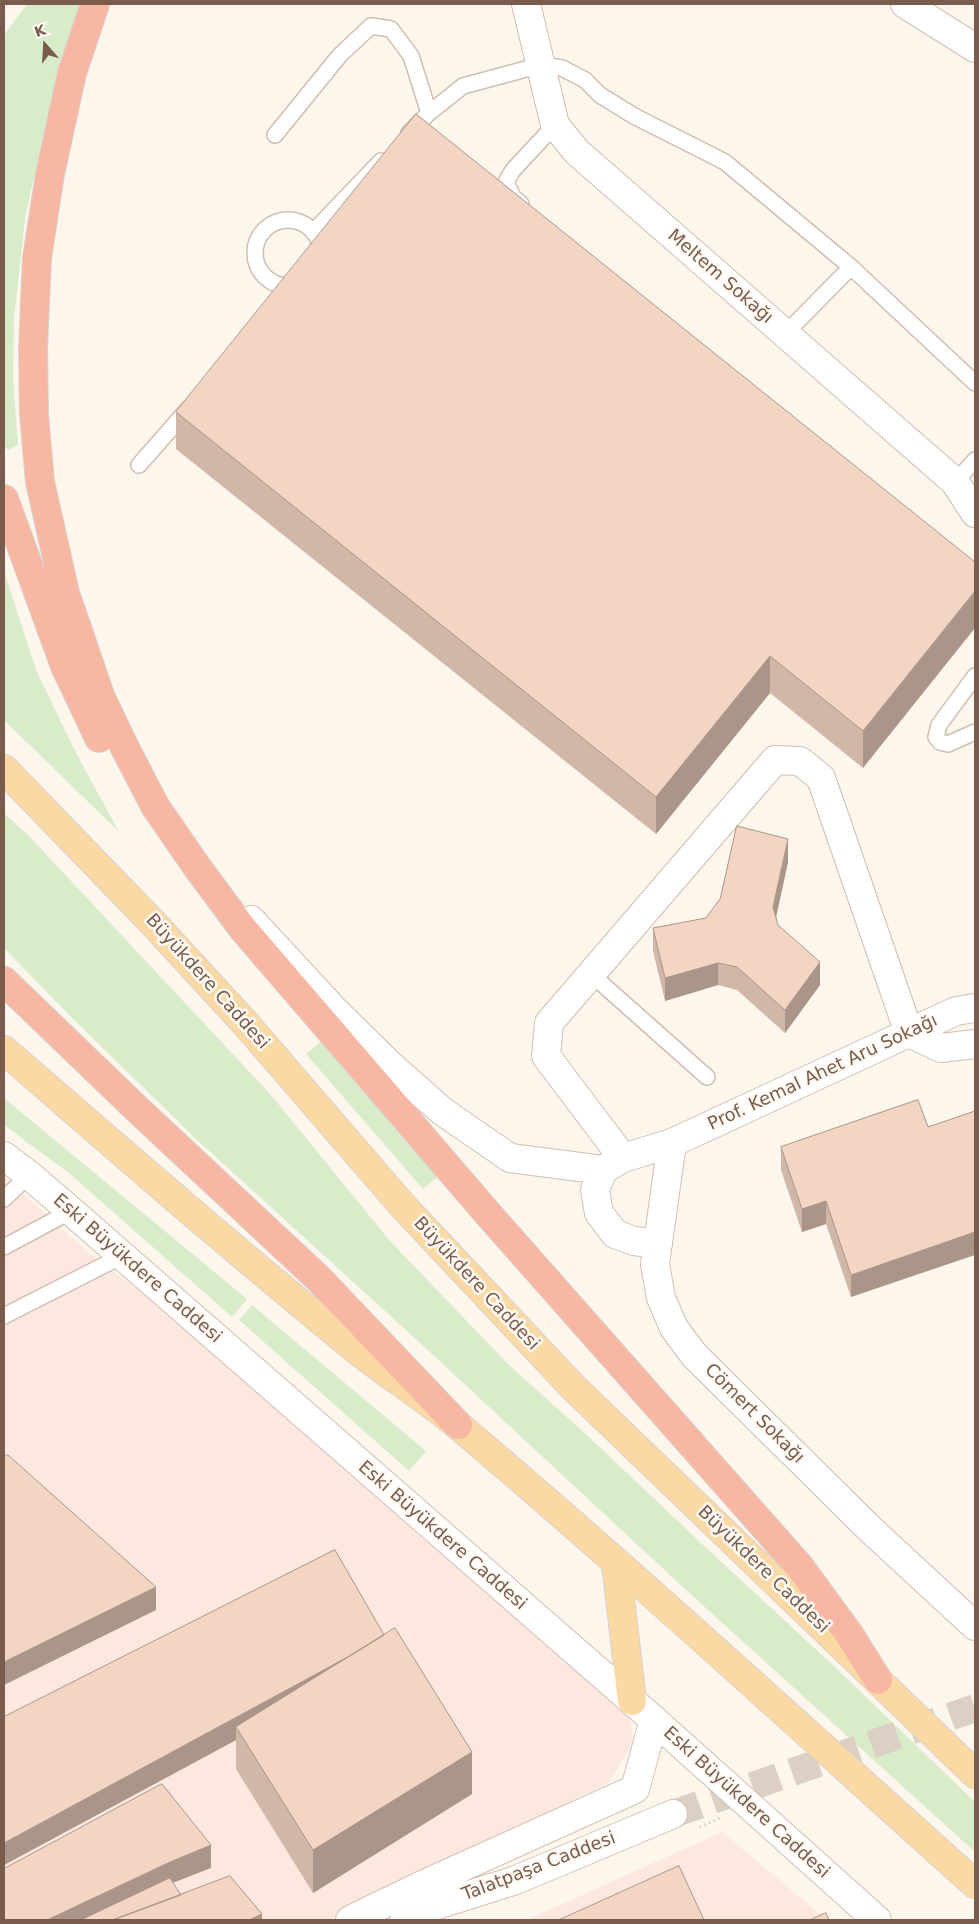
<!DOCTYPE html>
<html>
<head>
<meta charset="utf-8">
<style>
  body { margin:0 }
  #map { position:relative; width:979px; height:1924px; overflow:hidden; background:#fdf6ec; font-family:"DejaVu Sans",sans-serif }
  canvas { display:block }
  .frame { position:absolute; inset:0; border:5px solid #7a5c4d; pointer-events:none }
  .north { position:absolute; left:20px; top:20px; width:50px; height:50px; -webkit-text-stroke:4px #fffaf3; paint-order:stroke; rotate:341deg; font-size:14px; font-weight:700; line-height:20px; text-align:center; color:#7a5c4d }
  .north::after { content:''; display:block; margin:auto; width:18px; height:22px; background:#7a5c4d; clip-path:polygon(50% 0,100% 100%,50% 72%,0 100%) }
</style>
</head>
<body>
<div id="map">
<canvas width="979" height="1924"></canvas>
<div class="frame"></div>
<div class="north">K</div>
</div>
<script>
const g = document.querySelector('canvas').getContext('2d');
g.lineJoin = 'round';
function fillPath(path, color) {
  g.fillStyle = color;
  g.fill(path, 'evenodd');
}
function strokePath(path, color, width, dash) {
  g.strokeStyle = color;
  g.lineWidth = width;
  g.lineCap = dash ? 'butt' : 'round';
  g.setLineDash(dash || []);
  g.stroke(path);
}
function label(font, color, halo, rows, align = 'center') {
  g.font = font + ' "DejaVu Sans",sans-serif';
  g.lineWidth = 5;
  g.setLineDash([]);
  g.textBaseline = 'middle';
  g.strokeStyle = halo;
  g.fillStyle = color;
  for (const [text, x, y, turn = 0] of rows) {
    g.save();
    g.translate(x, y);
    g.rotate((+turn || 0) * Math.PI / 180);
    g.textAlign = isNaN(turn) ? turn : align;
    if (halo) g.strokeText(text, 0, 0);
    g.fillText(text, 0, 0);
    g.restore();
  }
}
const commercial = new Path2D(`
  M4 1176 89 1253 436 1516 627 1689 633 1743 609 1782 329 1920H4Z
  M722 1832 827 1920H527Z`);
const green = new Path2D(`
  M27 4H80L43 135 25 218 14 319 13 378 18 445 8 450 4 446V35Z
  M4 571 36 670 75 751 119 832 4 720Z
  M4 813 29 836 271 1095 390 1241 509 1365 590 1438 702 1544 836 1668 975 1802V1852L686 1590 418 1341 196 1139 70 1016 4 948Z
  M323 1040 396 1130 438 1177 423 1189 306 1054Z
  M4 1098 247 1299 232 1317 70 1174 4 1125Z
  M252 1305 426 1451 409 1471 239 1320Z`);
const secondaryTunnel = new Path2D(`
  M673 1814 975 1708`);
const path = new Path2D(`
  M700 1827 720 1818`);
const service = new Path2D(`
  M409 133 429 113 463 86 541 65 562 68 585 80 600 95 634 116 725 162 851 267 975 383
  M275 135 340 55 371 26 391 29 411 56 429 113
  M521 204 513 197 506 182 513 170 555 125
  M255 253a33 33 0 1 1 66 0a33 33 0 1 1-66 0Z
  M314 231 381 161
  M785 334 851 267
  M139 465 189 408
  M955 482 975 460
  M975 676 939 725 936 737 940 742 948 744 975 732
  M591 974 707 1077
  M4 1199 29 1175
  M4 1247 71 1211
  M4 1316 122 1256`);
const minor = new Path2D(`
  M526 4 555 125 577 152 955 482 975 513
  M905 4 975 48
  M672 1143 655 1264 661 1298 674 1328 694 1355 870 1529 975 1626
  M623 1158 546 1056 549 1023 775 760 800 761 821 778 909 1033
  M603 1170 595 1190 599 1213 615 1234 634 1241 658 1244`);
const tertiary = new Path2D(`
  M251 920 335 1011 389 1064 442 1111 510 1158 603 1170 623 1158 672 1143 956 1011 975 1008
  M909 1033 941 1048 975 1044
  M4 1156 29 1175 71 1211 654 1720 877 1920`);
const secondary = new Path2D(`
  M350 1920 418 1887 635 1789 654 1720
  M404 1920 434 1906 516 1880 673 1814`);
const primary = new Path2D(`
  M4 769 153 923 245 1023 402 1205 573 1387 975 1774
  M4 1050C121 1151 237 1253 357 1350 391 1377 427 1399 460 1427 635 1575 804 1731 975 1884
  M616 1564 632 1701`);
const motorway = new Path2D(`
  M95 4 72 73 50 174 37 258 33 348 34 414 40 482 65 593 101 698 126 750 155 806 197 867 243 929 489 1215 800 1567 849 1634 878 1680
  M4 499 65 666 99 738
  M4 981 137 1109 319 1279 458 1425`);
const wall = new Path2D(`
  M176 412 975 562 863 768 770 693 656 834 176 449Z
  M788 862 776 918 778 925 820 985 785 1033 737 990 718 985 665 1001 653 951V928L706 918Z
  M918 1100 851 1297 826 1224 802 1232 781 1170V1147Z
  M335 1550 472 1794 313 1893 236 1769V1740L4 1865Z`);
const shadedWall = new Path2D(`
  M975 591V628L863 768V731Z
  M770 656V693L656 834V797Z
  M788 839V862L773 930V907Z
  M820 962V985L785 1033V1010Z
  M718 963V985L665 1001V978Z
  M826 1201V1224L802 1232V1209Z
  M975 1232V1255L851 1297V1275Z
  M156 1587V1610L4 1685V1662Z
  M385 1637 236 1727V1740L4 1865V1843Z
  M472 1752V1794L313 1893V1850Z
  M211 1845V1868L170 1884 94 1920H47L170 1862Z
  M262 1914V1920H249Z`);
const building = new Path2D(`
  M416 114 975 562V591L863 731 770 656 656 797 176 412Z
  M737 826 788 839 773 907 778 925 820 962 785 1010 737 967 718 963 665 978 653 928 706 918 720 899Z
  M918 1100 928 1127 975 1111V1232L851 1275 826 1201 802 1209 781 1147Z
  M8 1455 156 1587 4 1662V1457Z
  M335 1550 384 1635 355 1653 4 1843V1717Z
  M395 1628 472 1752 313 1850 236 1727Z
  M162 1784 211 1845 170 1862 47 1920H4V1869Z
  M679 1866 704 1920H559Z
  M230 1876 262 1914 249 1920H113Z
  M170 1878 181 1895 113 1920H81Z
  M826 1913 829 1920H810Z`);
const streetNames = [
  ["Meltem Sokağı",720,277,41],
  ["Büyükdere Caddesi",207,982,48],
  ["Prof. Kemal Ahet Aru Sokağı",823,1073,-25],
  ["Eski Büyükdere Caddesi",137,1269,41],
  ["Büyükdere Caddesi",476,1284,47],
  ["Cömert Sokağı",754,1414,45],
  ["Eski Büyükdere Caddesi",442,1536,41],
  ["Büyükdere Caddesi",763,1570,44],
  ["Eski Büyükdere Caddesi",746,1803,42],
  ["Talatpaşa Caddesi",539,1867,-21]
];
fillPath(commercial, '#fde8e0');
fillPath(green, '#d8ecc9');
strokePath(secondaryTunnel, '#dcd0c4', 28, [28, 14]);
strokePath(service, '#d1beb0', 18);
strokePath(minor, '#d1beb0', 30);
strokePath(tertiary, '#d1beb0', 30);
strokePath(secondary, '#d6c0b0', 30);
strokePath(primary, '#dad1cd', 30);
strokePath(motorway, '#dad1cd', 30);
strokePath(path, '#d9b8a5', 3, [1, 4]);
strokePath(service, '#fff', 15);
strokePath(minor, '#fff', 28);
strokePath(tertiary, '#fff', 28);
strokePath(secondary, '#fff', 28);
strokePath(primary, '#fbd9a5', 28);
strokePath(motorway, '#f7b7a3', 28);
fillPath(wall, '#d1b7a8');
fillPath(shadedWall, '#aa9588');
fillPath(building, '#f3d5c3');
strokePath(building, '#aa9588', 1);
label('18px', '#7a5c4d', '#fffaf3', streetNames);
</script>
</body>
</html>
